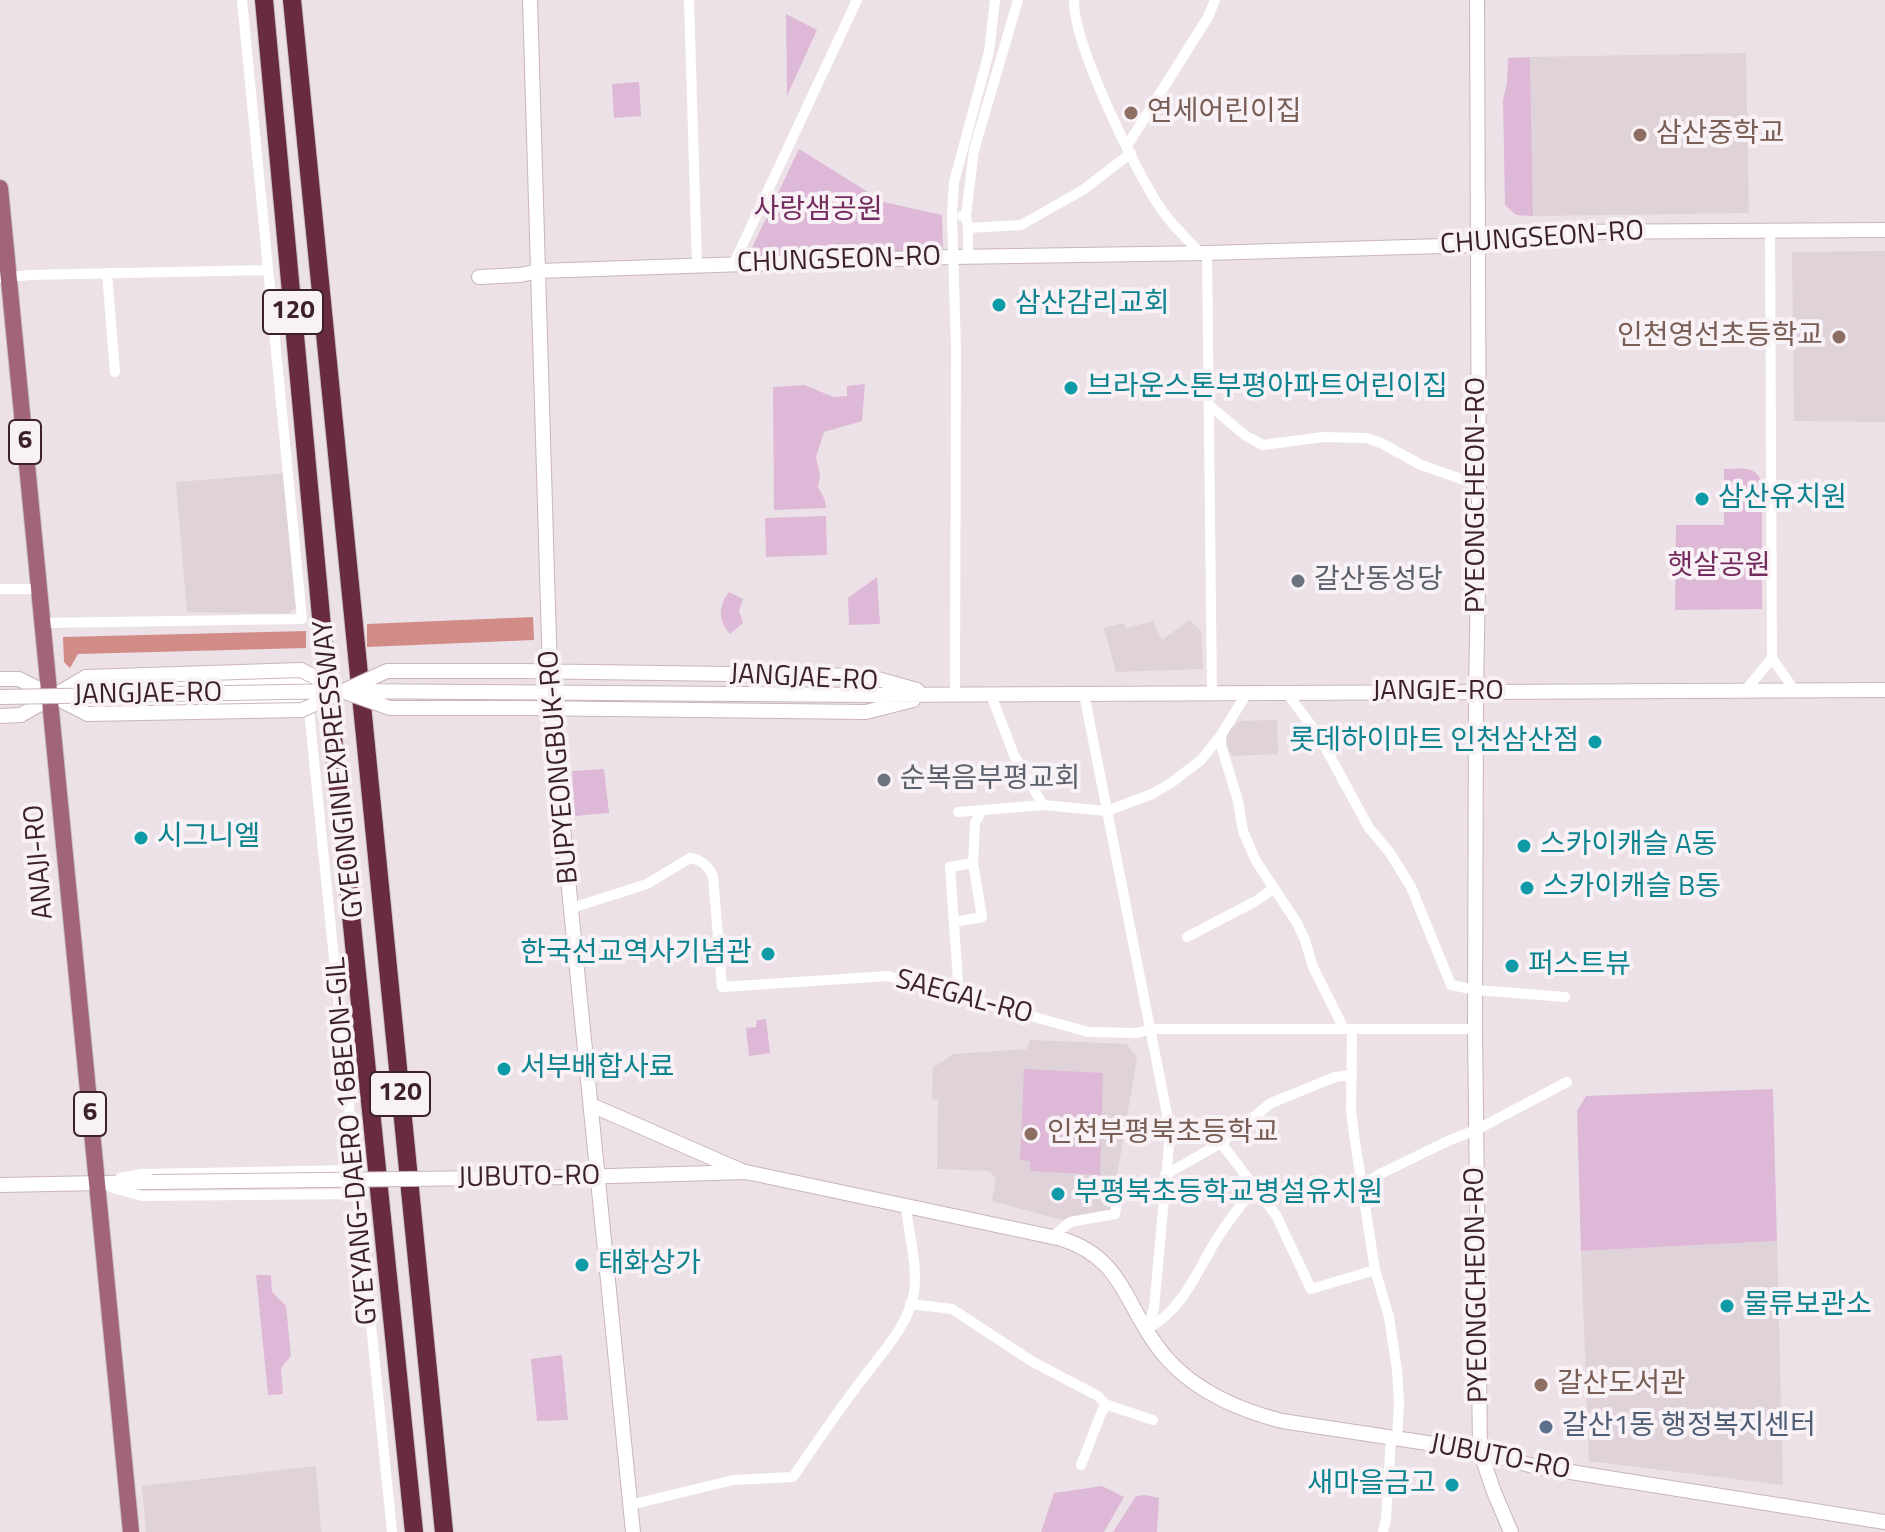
<!DOCTYPE html>
<html>
<head>
<meta charset="utf-8">
<style>
  body { margin:0 }
  canvas { display:block; background:#ece1e7 }
</style>
</head>
<body>
<canvas width="1885" height="1532"></canvas>
<script>
const g = document.querySelector('canvas').getContext('2d');
g.lineJoin = 'round';
function fillPath(path, color) {
  g.fillStyle = color;
  g.fill(path, 'evenodd');
}
function strokePath(path, color, width, dash) {
  g.strokeStyle = color;
  g.lineWidth = width;
  g.lineCap = dash ? 'butt' : 'round';
  g.setLineDash(dash || []);
  g.stroke(path);
}
function label(font, color, halo, rows, align = 'center') {
  g.font = font + ' "Titillium Web","Noto Sans KR",sans-serif';
  g.lineWidth = 8;
  g.setLineDash([]);
  g.textBaseline = 'middle';
  g.strokeStyle = halo;
  g.fillStyle = color;
  for (const [text, x, y, turn = 0] of rows) {
    g.save();
    g.translate(x, y);
    g.rotate((+turn || 0) * Math.PI / 180);
    g.textAlign = isNaN(turn) ? turn : align;
    if (halo) g.strokeText(text, 0, 0);
    g.fillText(text, 0, 0);
    g.restore();
  }
}
const built = new Path2D(`
  M1746 53 1749 213 1533 216 1530 57Z
  M1885 251V422L1794 421 1792 252Z
  M287 473 296 608 287 614 187 612 176 482Z
  M1190 620 1201 631 1203 669 1116 672 1104 628 1124 623 1126 628 1153 621 1162 640Z
  M1277 720 1278 754 1234 756 1229 751 1226 742 1228 731 1240 721Z
  M1030 1040 1127 1044 1137 1058 1111 1211 1062 1220 992 1201 996 1179 990 1171 937 1169 938 1100 932 1099 933 1068 953 1054 1027 1049Z
  M1777 1241 1783 1485 1589 1461 1581 1251Z
  M316 1466 321 1532H146L142 1486Z`);
const green = new Path2D(`
  M786 14 817 30 787 96Z
  M1530 57 1533 216 1516 215 1505 205 1503 100 1507 82 1508 58Z
  M639 82 641 116 614 118 612 84Z
  M799 149 884 202 942 215 943 250 748 256Z
  M865 384 862 421 824 432 816 457 820 475 818 487 825 500 826 508 774 510 773 387 805 385 833 397 847 396V386Z
  M1724 469C1741 469 1756 465 1762 483V609L1675 610 1676 525H1724Z
  M826 516 827 555 766 557 765 518Z
  M877 577 880 624 849 625 848 598Z
  M729 592 743 599 739 611 743 623 730 634C718 620 718 606 729 592Z
  M604 769 609 813 575 816 572 771Z
  M766 1019 770 1053 749 1056 746 1028 756 1027 757 1020Z
  M1024 1069 1103 1073 1100 1175 1030 1171V1161L1020 1160Z
  M1773 1089 1777 1241 1581 1251 1577 1111 1586 1096Z
  M256 1275H271L272 1292 286 1306 291 1356 281 1368 283 1394 268 1395Z
  M562 1355 568 1420 537 1421 531 1359Z
  M1102 1486 1124 1497 1104 1532H1041L1054 1493Z
  M1145 1495 1159 1498 1157 1532H1113L1136 1496Z`);
const water = new Path2D(`
  M533 617 534 640 367 647V624Z
  M306 631V648L78 654 70 668 64 662 63 637Z`);
const street = new Path2D(`
  M689 0 697 265
  M1074 0C1073 43 1134 168 1159 206 1170 223 1186 238 1200 253
  M1127 146 1208 17 1215 0
  M962 216H966L968 228 1021 225 1083 190 1131 153
  M966 216 974 150 1018 0
  M968 228V256
  M1770 231 1772 658
  M1207 253 1212 694
  M733 265 857 0
  M107 273 115 372
  M0 278 30 275 268 270
  M1209 405 1246 436 1263 445 1323 437 1367 438 1383 444 1421 465 1479 485
  M0 589H40
  M43 623 302 619 242 0
  M1745 691 1772 658 1795 691
  M68 692 86 687 306 681 392 1532
  M1247 693 1221 735V745L1238 801 1243 831 1256 861 1297 923 1305 940 1313 967 1344 1029
  M1287 693 1319 736 1369 828 1390 853 1411 887 1451 985 1476 990 1565 997
  M1084 694 1168 1119 1170 1134 1154 1308 1147 1329
  M955 695 956 348 952 215 954 182 989 52 995 0
  M991 695 1014 755 1043 805
  M71 700 86 704 308 701
  M958 812 1043 805 1107 811 1152 794 1171 783 1201 760 1221 735
  M572 908 647 884 690 858C702 860 707 865 713 876L722 987 888 976 1088 1032 1137 1033 1151 1029H1475
  M960 921 982 917 973 863
  M1187 937 1256 901 1274 888
  M959 995 950 867 973 863 975 823 982 810
  M1352 1029 1351 1110 1354 1135 1375 1270 1389 1317 1397 1370 1399 1403 1397 1438
  M1221 1143 1276 1215 1311 1289 1375 1270
  M1165 1175 1221 1143 1271 1103 1335 1077 1352 1075
  M120 1178 141 1174 357 1170
  M110 1187 142 1196 357 1194
  M1361 1187 1380 1174 1450 1140 1476 1130 1567 1082
  M1052 1237 1070 1222 1115 1214 1118 1195 1136 1184H1165
  M910 1304 952 1309 1033 1362 1098 1396 1105 1404 1153 1420
  M1147 1329C1184 1309 1196 1272 1218 1237 1229 1220 1242 1203 1256 1188
  M1081 1465 1102 1411 1107 1405
  M630 1505 733 1480 793 1477C816 1443 839 1409 864 1377 883 1351 908 1326 914 1293 918 1266 909 1235 906 1208
  M1383 1532 1386 1519 1391 1437`);
const secondary = new Path2D(`
  M530 0 551 708 633 1532
  M1477 0 1479 522 1476 692 1475 1029 1480 1451 1494 1492 1511 1532
  M479 277 520 275 539 271 952 257 1207 253 1477 245 1558 232 1885 230
  M522 671 867 676 917 690
  M0 679H19L88 714
  M872 695 1885 690
  M522 708 866 712 913 700
  M0 716 21 715 86 677
  M591 1105 742 1171
  M577 1177 746 1172 1062 1239C1122 1258 1124 1302 1157 1346 1186 1387 1235 1409 1282 1421L1480 1451 1533 1466 1885 1522
  M0 1185 152 1182`);
const primary = new Path2D(`
  M0 188 131 1532`);
const highway = new Path2D(`
  M264 0 325 660 414 1532
  M292 0 444 1532`);
const secondaryBridge = new Path2D(`
  M86 677 301 670 342 691 390 708H522
  M0 697 342 691 872 695
  M88 714 302 710 387 671H522
  M152 1182 577 1177`);
const markers = [
  [1131,113,8,"#8d6e63"],
  [1640,135,8,"#8d6e63"],
  [999,305,8,"#0f9aa8"],
  [1839,337,8,"#8d6e63"],
  [1071,388,8,"#0f9aa8"],
  [1702,499,8,"#0f9aa8"],
  [1298,581,8,"#6b7280"],
  [1595,742,8,"#0f9aa8"],
  [884,780,8,"#6b7280"],
  [141,838,8,"#0f9aa8"],
  [1524,846,8,"#0f9aa8"],
  [1527,888,8,"#0f9aa8"],
  [768,954,8,"#0f9aa8"],
  [1512,966,8,"#0f9aa8"],
  [504,1069,8,"#0f9aa8"],
  [1031,1134,8,"#8d6e63"],
  [1058,1194,8,"#0f9aa8"],
  [582,1265,8,"#0f9aa8"],
  [1727,1306,8,"#0f9aa8"],
  [1541,1385,8,"#8d6e63"],
  [1546,1427,8,"#5c6f8a"],
  [1452,1485,8,"#0f9aa8"]
];
const shields = [
  [293,312,60],
  [25,442,32],
  [400,1094,60],
  [90,1114,32]
];
const shieldNames = [
  ["120",293,312],
  ["6",25,442],
  ["120",400,1094],
  ["6",90,1114]
];
const educationNames = [
  ["연세어린이집",1147,113],
  ["삼산중학교",1656,135],
  ["인천영선초등학교",1823,337,"right"],
  ["인천부평북초등학교",1047,1134],
  ["갈산도서관",1557,1385]
];
const parkNames = [
  ["사랑샘공원",818,211],
  ["햇살공원",1719,567]
];
const streetNames = [
  ["CHUNGSEON-RO",1542,239,-4],
  ["CHUNGSEON-RO",839,261,-2],
  ["PYEONGCHEON-RO",1477,495,-90],
  ["JANGJAE-RO",804,679,3],
  ["JANGJE-RO",1438,692],
  ["JANGJAE-RO",148,695,-1],
  ["BUPYEONGBUK-RO",560,767,-95],
  ["GYEONGIN EXPRESSWAY",340,769,-96],
  ["ANAJI-RO",40,862,-95],
  ["SAEGAL-RO",964,998,15],
  ["GYEYANG-DAERO 16BEON-GIL",353,1141,-95],
  ["JUBUTO-RO",529,1178,-1],
  ["PYEONGCHEON-RO",1478,1285,-91],
  ["JUBUTO-RO",1500,1458,11]
];
const cultureNames = [
  ["삼산감리교회",1015,305],
  ["브라운스톤부평아파트어린이집",1087,388],
  ["삼산유치원",1718,499],
  ["롯데하이마트 인천삼산점",1579,742,"right"],
  ["시그니엘",157,838],
  ["스카이캐슬 A동",1540,846],
  ["스카이캐슬 B동",1543,888],
  ["한국선교역사기념관",752,954,"right"],
  ["퍼스트뷰",1528,966],
  ["서부배합사료",520,1069],
  ["부평북초등학교병설유치원",1074,1194],
  ["태화상가",598,1265],
  ["물류보관소",1743,1306],
  ["새마을금고",1436,1485,"right"]
];
const worshipNames = [
  ["갈산동성당",1314,581],
  ["순복음부평교회",900,780]
];
const serviceNames = [
  ["갈산1동 행정복지센터",1562,1427]
];
fillPath(built, '#dfd2d9');
fillPath(green, '#ddb9d7');
fillPath(water, '#d28c88');
strokePath(secondary, '#cbb4bf', 16);
strokePath(primary, '#c8c1c4', 18);
strokePath(highway, '#c8c1c4', 20);
strokePath(street, '#fff', 10);
strokePath(secondary, '#fff', 14);
strokePath(primary, '#a2647a', 16);
strokePath(highway, '#692c3e', 18);
strokePath(secondaryBridge, '#cbb4bf', 16, []);
strokePath(secondaryBridge, '#fff', 14);
for (const [x, y, r, color] of markers) {
  const dot = new Path2D();
  dot.arc(x, y, r, 0, 2 * Math.PI);
  g.fillStyle = color;
  g.fill(dot);
  strokePath(dot, '#f8f1f5', 3);
}
for (const [x, y, w] of shields) {
  const box = new Path2D();
  box.roundRect(x - w / 2, y - 22, w, 44, 6);
  g.fillStyle = '#f8f1f5';
  g.fill(box);
  strokePath(box, '#3c212b', 2);
}
label('bold 26px', '#3c212b', null, shieldNames);
label('28px', '#785e54', '#f8f1f5', educationNames, 'left');
label('28px', '#742b5e', '#f8f1f5', parkNames);
label('28px', '#3c212b', '#f8f1f5', streetNames);
label('28px', '#0d838f', '#f8f1f5', cultureNames, 'left');
label('28px', '#5b616d', '#f8f1f5', worshipNames, 'left');
label('28px', '#4e5e75', '#f8f1f5', serviceNames, 'left');
</script>
</body>
</html>
